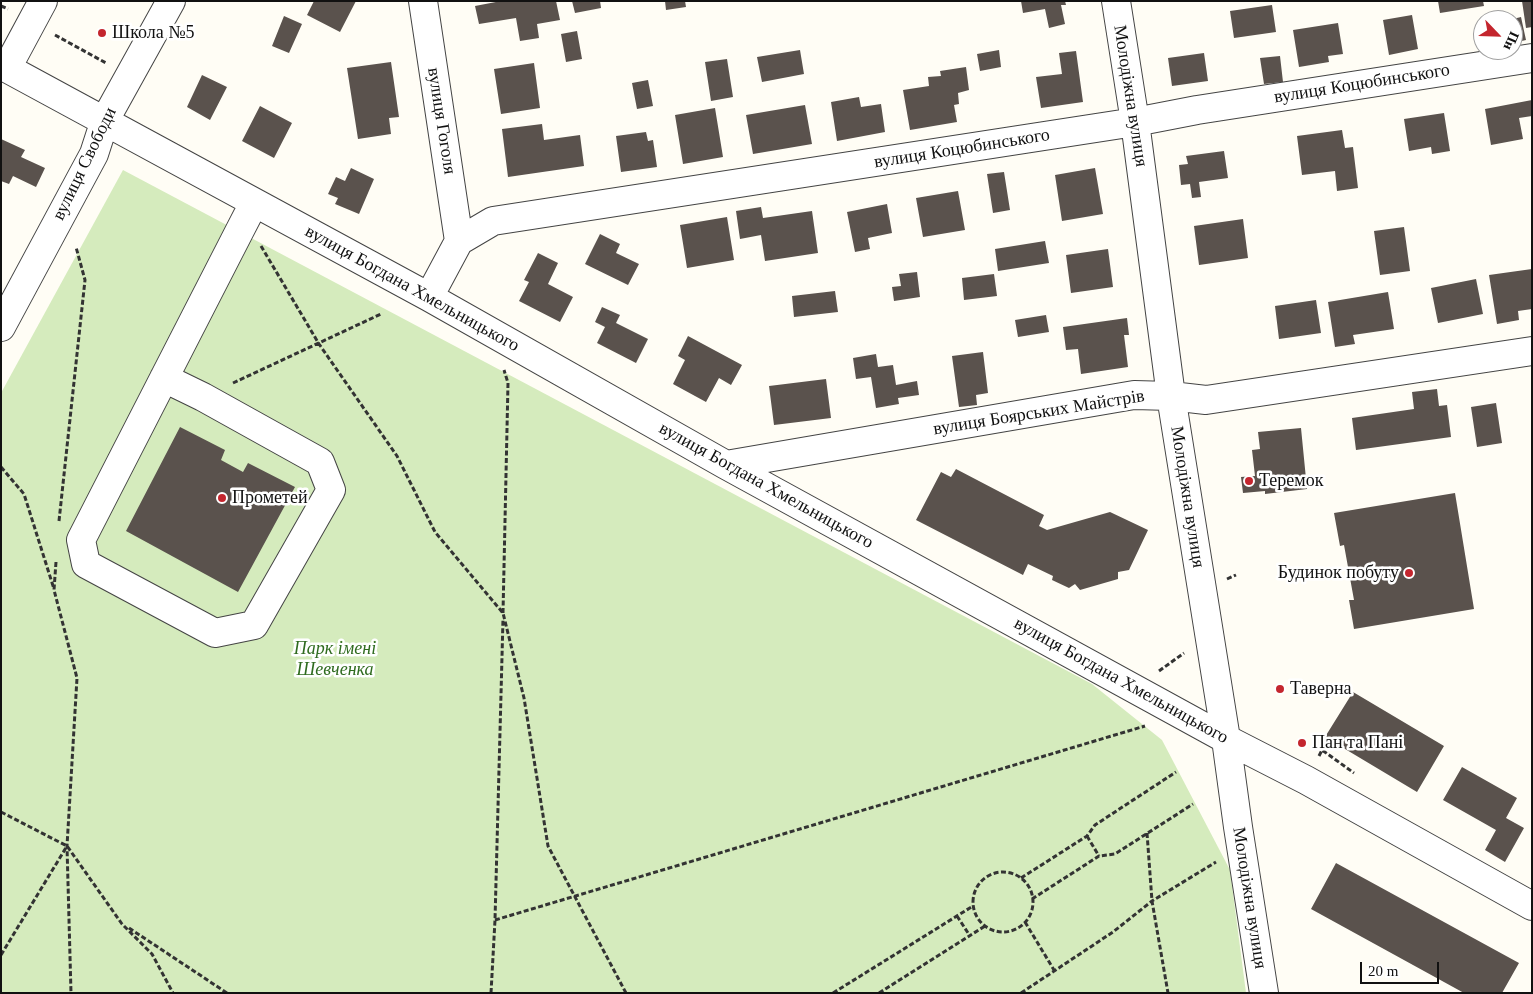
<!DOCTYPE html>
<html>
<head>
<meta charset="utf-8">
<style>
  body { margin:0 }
  #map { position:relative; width:1533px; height:994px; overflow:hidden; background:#fffdf5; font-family:Georgia,serif }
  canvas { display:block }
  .frame { position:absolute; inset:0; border:2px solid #111; pointer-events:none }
  .north { position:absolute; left:1473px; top:10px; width:50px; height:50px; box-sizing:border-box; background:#fff; border:1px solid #a0a0a0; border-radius:50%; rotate:114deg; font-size:14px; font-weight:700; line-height:20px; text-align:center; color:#111 }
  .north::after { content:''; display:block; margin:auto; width:18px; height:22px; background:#c4262e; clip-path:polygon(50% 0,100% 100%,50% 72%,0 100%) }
  .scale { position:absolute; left:1360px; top:962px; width:79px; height:22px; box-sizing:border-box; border:2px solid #111; border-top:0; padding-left:6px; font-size:15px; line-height:18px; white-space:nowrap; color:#111; -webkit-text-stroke:4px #fff; paint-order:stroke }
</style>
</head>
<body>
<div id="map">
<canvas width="1533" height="994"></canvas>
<div class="frame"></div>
<div class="north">Пн</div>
<div class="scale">20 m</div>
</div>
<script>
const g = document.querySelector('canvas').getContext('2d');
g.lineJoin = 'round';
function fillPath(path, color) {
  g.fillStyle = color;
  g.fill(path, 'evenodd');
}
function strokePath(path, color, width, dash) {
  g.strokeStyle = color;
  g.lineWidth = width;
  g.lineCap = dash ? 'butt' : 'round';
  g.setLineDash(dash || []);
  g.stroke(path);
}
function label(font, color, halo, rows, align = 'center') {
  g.font = font + ' Georgia,serif';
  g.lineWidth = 5;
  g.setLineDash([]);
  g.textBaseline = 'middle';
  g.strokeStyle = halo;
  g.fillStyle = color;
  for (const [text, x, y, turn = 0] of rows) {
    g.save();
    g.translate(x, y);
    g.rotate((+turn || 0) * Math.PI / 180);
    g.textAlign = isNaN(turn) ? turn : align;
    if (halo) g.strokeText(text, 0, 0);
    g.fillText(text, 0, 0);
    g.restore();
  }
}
const green = new Path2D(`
  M123 170 1092 684 1162 740 1230 870 1246 993H1V393Z`);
const building = new Path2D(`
  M314 1H356L340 32 307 15Z
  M501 1H556L560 20 537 24 539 38 520 41 516 18 479 24 475 6Z
  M572 1H600L601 8 575 13Z
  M665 1H685L686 7 666 10Z
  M1021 1H1065L1066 5H1061L1065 24 1049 28 1045 9 1023 13Z
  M1438 1H1483L1484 6 1440 13Z
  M1522 1H1532V27L1526 28Z
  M1272 5 1276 32 1234 38 1230 11Z
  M1412 15 1418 49 1389 55 1383 20Z
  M284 16 302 24 289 53 272 46Z
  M1521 17 1526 40 1513 43V19Z
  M1338 23 1343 54 1328 56 1329 62 1299 67 1293 30Z
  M577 31 582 59 566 62 561 34Z
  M800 50 804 74 762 82 757 57Z
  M999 50 1001 67 980 71 977 54Z
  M1076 51 1083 102 1041 108 1036 77 1062 74 1059 53Z
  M1204 53 1208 81 1172 86 1168 58Z
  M1280 56 1283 82 1264 84 1260 58Z
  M727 59 733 97 711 101 705 62Z
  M391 62 399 117 389 118 391 134 358 139 347 68Z
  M534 63 540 108 501 114 494 69Z
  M966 67 969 90 958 93 959 104 954 105 957 122 910 130 903 90 929 86 928 77 941 76 940 71Z
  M202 75 227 87 210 120 187 107Z
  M648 80 653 106 637 109 632 83Z
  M859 97 861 107 881 104 885 132 837 141 831 102Z
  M1532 100V116L1519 118 1523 139 1491 145 1485 109Z
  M805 105 812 144 753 154 746 115Z
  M260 106 292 123 274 158 242 141Z
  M715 108 723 157 683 164 675 115Z
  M1444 113 1450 151 1432 154 1431 147 1409 151 1404 119Z
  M542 124 544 140 580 135 584 166 508 177 502 129Z
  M1342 130 1345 148 1353 147 1358 188 1337 191 1335 171 1302 175 1297 136Z
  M646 132 648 141 653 140 657 167 621 172 616 136Z
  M1 139 25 150 21 157 45 168 36 187 13 176 9 184 1 181Z
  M1224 151 1228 178 1199 182 1201 197 1192 198 1190 184 1181 185 1179 165 1188 164 1186 156Z
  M351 168 374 179 359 214 335 204 338 198 328 194 336 177 345 181Z
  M1095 168 1103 214 1062 221 1055 175Z
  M1004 172 1010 210 993 213 987 174Z
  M958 191 965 230 923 237 916 198Z
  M887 204 892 233 868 238 870 249 855 252 847 212Z
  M761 207 763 218 812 211 818 253 765 261 761 235 740 239 736 211Z
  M727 217 734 260 687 268 680 225Z
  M1243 219 1248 258 1199 265 1194 226Z
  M1404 227 1410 271 1380 275 1374 231Z
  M600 234 620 244 616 253 639 264 628 285 585 264Z
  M1045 241 1049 263 998 271 995 249Z
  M1108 249 1113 287 1071 293 1066 255Z
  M538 253 558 263 548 284 573 297 560 322 519 301 529 282 524 280Z
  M1532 269V309L1518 311 1519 320 1497 324 1489 275Z
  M917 272 920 297 894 301 892 287 901 286 899 274Z
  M994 274 997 296 964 300 962 278Z
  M1476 279 1483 314 1438 323 1431 288Z
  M835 291 838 312 794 317 792 296Z
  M1388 292 1394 329 1353 335 1355 344 1335 347 1328 302Z
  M1316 300 1321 333 1279 339 1275 306Z
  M602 307 620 315 616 323 648 339 636 363 597 343 605 327 595 322Z
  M1046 315 1049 332 1018 337 1015 320Z
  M1127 318 1129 335H1124L1128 367 1081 374 1078 349 1066 350 1063 327Z
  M688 336 742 365 731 385 719 378 706 402 673 384 685 360 678 356Z
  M983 352 988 393 976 395 977 405 959 407 952 356Z
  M876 354 878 367 893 365 896 385 917 381 919 395 898 398 899 404 876 408 871 377 856 379 853 358Z
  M826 379 831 418 774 425 769 386Z
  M1437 389 1439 406 1447 405 1451 437 1356 450 1352 418 1414 409 1412 392Z
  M1496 403 1502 443 1477 447 1471 407Z
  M180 427 225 450 221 460 243 472 248 463 295 487 238 592 126 531Z
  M1301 428 1307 489 1265 494V491L1243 493 1241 477 1255 476 1252 450 1260 449 1258 432Z
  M956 469 1044 515 1039 526 1047 530 1110 512 1148 530 1129 570 1118 572V579L1080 590 1075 584 1069 588 1052 580 1053 576 1028 564 1023 575 916 520 941 472 951 477Z
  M1455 493 1474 609 1354 629 1349 600H1354L1344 545 1340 546 1334 513Z
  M1353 692 1444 746 1417 792 1325 737Z
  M1462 767 1517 798 1506 818 1524 828 1505 862 1485 850 1496 830 1443 800Z
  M1336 863 1519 963 1502 993H1464L1311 909Z`);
const path = new Path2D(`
  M1 6 8 9
  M55 35 106 63
  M261 246 319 344 397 456 435 532 503 613 524 698 548 846 626 993
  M233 383 381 314
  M1 467 24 494 54 589
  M59 521 85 280 76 247
  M56 562 54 590 77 678 67 846 71 993
  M1227 579 1236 575
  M503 613 508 383 504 370
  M1159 671 1184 653
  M1319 756 1322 750 1354 773
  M1 812 67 846 122 924 152 954 173 993
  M1147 833 1152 901 1168 993
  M1087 836 1099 856
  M973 902a30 30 0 1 1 60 0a30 30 0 1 1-60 0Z
  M1021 878 1087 836 1095 825 1176 772
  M1032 899 1099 856 1115 854 1193 804
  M957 916 970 936
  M495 920 1145 726
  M1025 922 1054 970
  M129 928 227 993
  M1 955 67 846
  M491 993 495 920 503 619
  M833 993 973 906
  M879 993 985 926
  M1021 993 1113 932 1152 901 1216 862`);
const minor = new Path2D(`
  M423 1 459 241
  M1116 1 1135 122 1171 396 1226 739 1238 827 1264 993
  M1 65 429 297 726 465 1226 739 1306 780 1532 906
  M7 68 43 1
  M429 297 459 241 493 221 1135 122 1197 110 1532 58
  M1 327 94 154 105 120 171 1
  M164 378 203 397 320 462 331 490 254 625 215 633 86 564 81 540 239 232 254 203
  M726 465 1134 395 1171 396 1206 400 1532 351`);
const markers = [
  [102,33,5,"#c4262e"],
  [1249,481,5,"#c4262e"],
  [222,498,5,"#c4262e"],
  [1409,573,5,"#c4262e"],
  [1280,689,5,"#c4262e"],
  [1302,743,5,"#c4262e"]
];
const poiNames = [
  ["Школа №5",112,33],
  ["Теремок",1259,481],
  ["Прометей",232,498],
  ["Будинок побуту",1399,573,"right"],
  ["Таверна",1290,689],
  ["Пан та Пані",1312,743]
];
const streetNames = [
  ["вулиця Коцюбинського",1362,84,-9],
  ["Молодіжна вулиця",1130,96,81],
  ["вулиця Гоголя",441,121,81],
  ["вулиця Коцюбинського",962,149,-9],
  ["вулиця Свободи",85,164,-64],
  ["вулиця Богдана Хмельницького",412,289,29],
  ["вулиця Боярських Майстрів",1039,413,-9],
  ["вулиця Богдана Хмельницького",766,486,29],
  ["Молодіжна вулиця",1187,497,81],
  ["вулиця Богдана Хмельницького",1121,681,29],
  ["Молодіжна вулиця",1249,898,81]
];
const parkNames = [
  ["Парк імені",335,649],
  ["Шевченка",335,670]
];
fillPath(green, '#d5ebbd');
fillPath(building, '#5a524d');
strokePath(minor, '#444', 30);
strokePath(path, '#333', 3, [5, 2.5]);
strokePath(minor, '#fff', 28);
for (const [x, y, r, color] of markers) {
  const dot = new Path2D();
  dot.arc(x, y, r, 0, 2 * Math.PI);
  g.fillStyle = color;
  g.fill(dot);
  strokePath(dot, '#fff', 2);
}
label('18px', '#111', '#fff', poiNames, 'left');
label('18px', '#111', '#fff', streetNames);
label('italic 18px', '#2f6b1f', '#fff', parkNames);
</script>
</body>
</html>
